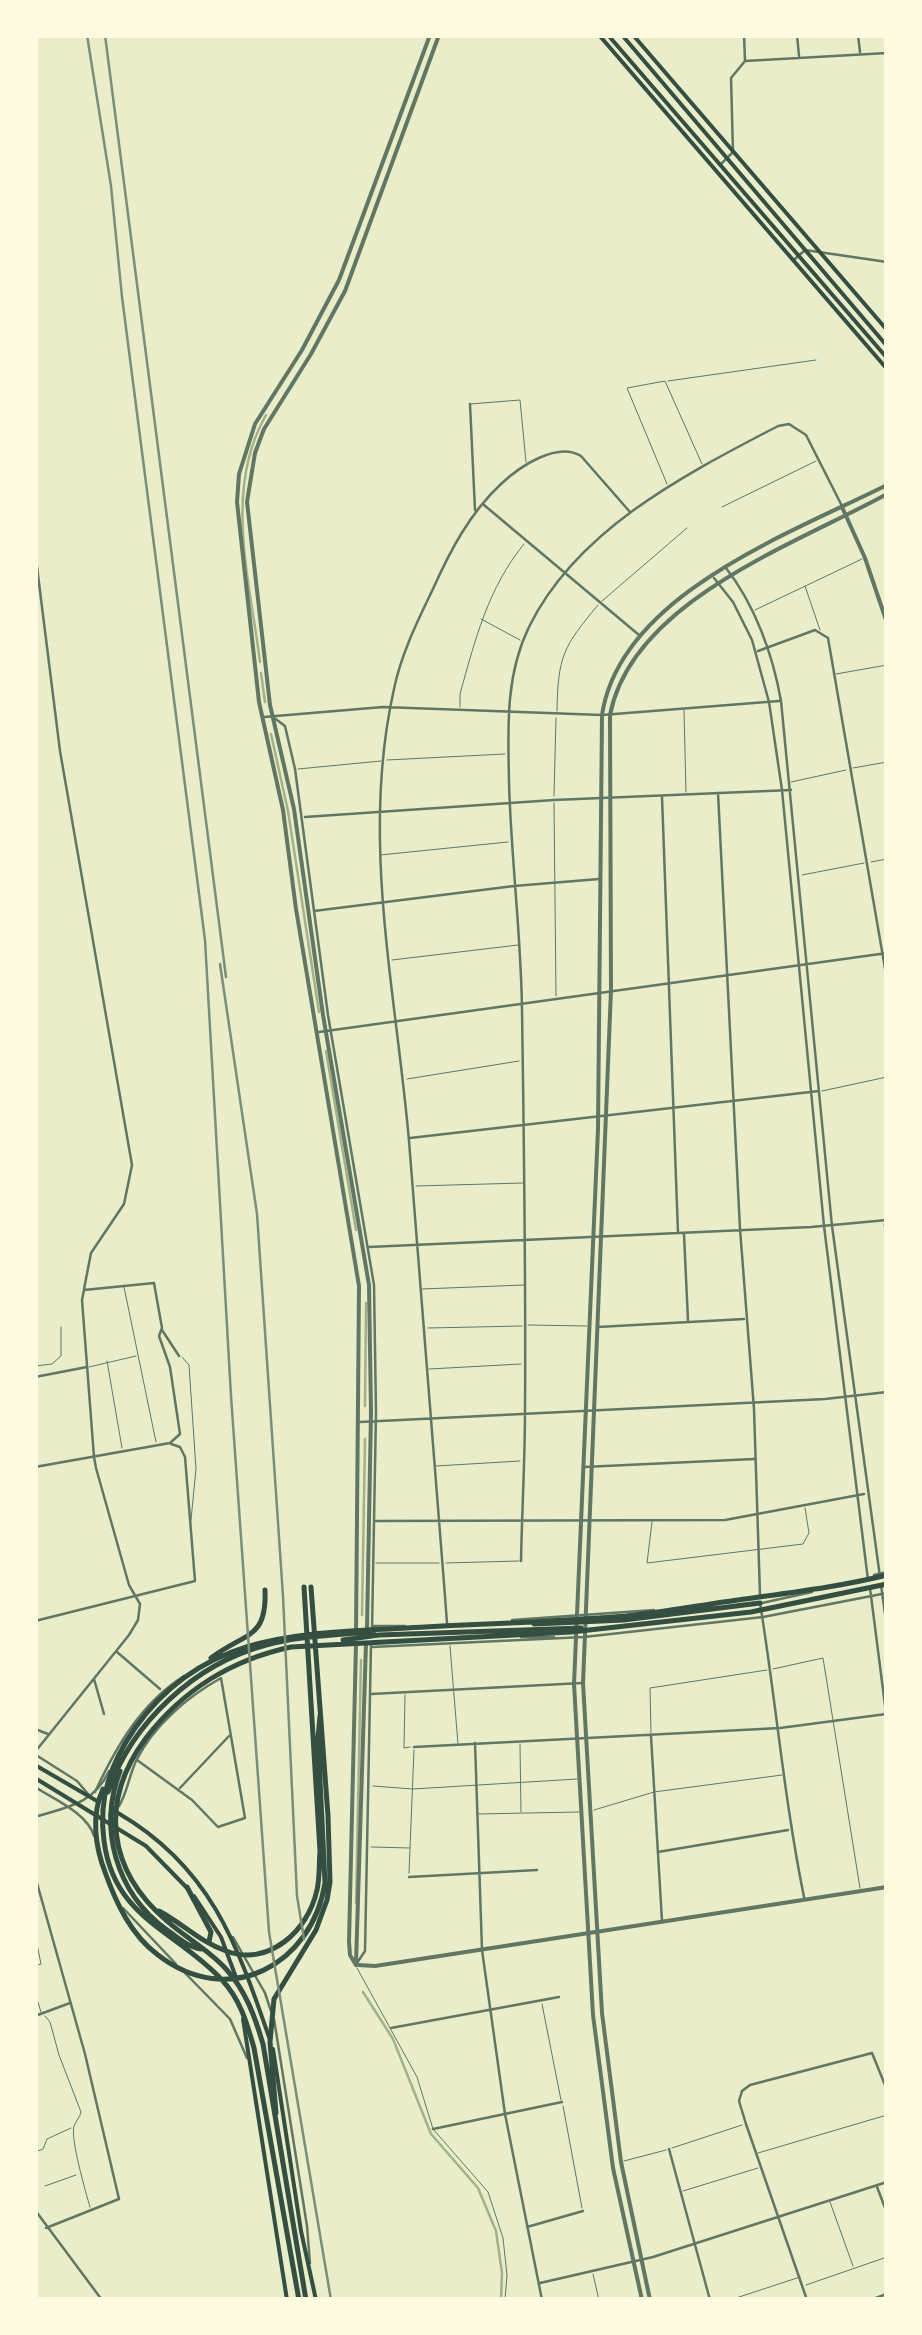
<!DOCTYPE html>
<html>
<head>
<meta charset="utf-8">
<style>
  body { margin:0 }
  #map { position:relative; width:922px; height:2335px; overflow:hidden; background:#e9edc9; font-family:"Fira Sans Condensed",sans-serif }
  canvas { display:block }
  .frame { position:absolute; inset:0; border:38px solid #fefae0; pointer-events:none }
</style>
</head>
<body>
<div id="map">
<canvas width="922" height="2335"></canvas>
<div class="frame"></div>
</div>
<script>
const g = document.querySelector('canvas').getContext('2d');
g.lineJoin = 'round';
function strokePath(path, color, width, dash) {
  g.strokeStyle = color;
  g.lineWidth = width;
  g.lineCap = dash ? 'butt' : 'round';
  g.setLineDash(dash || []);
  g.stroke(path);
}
const stream = new Path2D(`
  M260 662C250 581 223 490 266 415
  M261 673 265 702
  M271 734 288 811 319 1012
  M326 1051 356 1230
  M365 1406 366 1303
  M362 1615 365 1439
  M356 1903 361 1660
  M363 1992 393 2039 431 2134 478 2188 496 2231 502 2273 501 2300`);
const service = new Path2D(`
  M668 381 816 360
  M470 404 520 400 526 462
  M667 484 627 388 665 381 702 464
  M722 507 816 461
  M805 586 820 630
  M602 601 687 528
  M755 610 862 559
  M481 619 520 640
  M836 674 887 665
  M460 707V694C475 640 488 588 524 544
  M684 710 686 792
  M557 711C558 656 563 647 598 605
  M387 760 505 754
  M853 768 887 762
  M298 769 381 761
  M791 782 846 770
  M554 796 556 718
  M554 803 556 996
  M380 855 508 842
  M871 862 887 859
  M802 875 864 863
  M392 960 518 945
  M407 1079 519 1061
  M822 1091 887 1077
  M416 1186 523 1183
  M884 1224 887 1245
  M124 1287 156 1442
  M422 1289 524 1285
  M528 1325 587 1326
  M428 1328 522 1326
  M182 1357 189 1365 196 1469 191 1520
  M107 1361 122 1448
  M35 1366 52 1364 61 1356V1327
  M89 1367 136 1356
  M429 1369 521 1364
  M436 1466 520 1461
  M652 1522 647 1563 803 1544 809 1533 805 1508
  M376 1563H439
  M446 1563 519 1561
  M450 1646 458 1744
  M773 1669 823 1658 860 1888
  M405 1695 404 1748 410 1747
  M651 1733 650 1688 767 1670
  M520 1744 521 1812
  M373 1786 413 1789 577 1779
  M594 1810 654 1792 782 1775
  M477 1814 579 1812
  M371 1847 410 1848
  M409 1873 414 1750
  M35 1935 41 1964 35 1966
  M357 1968 417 2077 433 2129 488 2192 503 2238 507 2275 505 2300
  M35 1993 41 2012
  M542 2004 561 2100
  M45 2016 50 2022 59 2055 81 2112C80 2117 76 2121 74 2126 70 2138 86 2193 90 2207
  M563 2106 582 2208
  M672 2148 742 2125
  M35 2152 43 2149 47 2139 71 2128
  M758 2153 887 2115
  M624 2161 666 2150
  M45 2186 76 2175
  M683 2191 758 2168
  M830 2202 853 2266
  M593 2274 599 2300
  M806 2285 887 2257
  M730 2300 800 2277`);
const minor = new Path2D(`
  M797 35 799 56
  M858 35 860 52
  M745 61 887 53
  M721 164 733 152 731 78 745 61 744 35
  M795 259 805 250 887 262
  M470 404 475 510
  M484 505 639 635
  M35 551 60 751 132 1165 124 1204 91 1253 84 1289
  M726 568C755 605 773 655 781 701L832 1226 880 1577
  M714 578 733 602 752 640 769 702 782 790 824 1226 868 1580
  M758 651 815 630 828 638 887 980
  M264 717 383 707 602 715 779 701
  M273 717 285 726 295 769 328 1015 374 1285 376 1412 372 1631
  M718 793 740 1229 754 1409 760 1595
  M662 797 678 1233
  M305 817 554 800 791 790
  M314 911 514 886 599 879
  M319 1032 887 953
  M410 1138 819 1091
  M684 1234 688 1321
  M369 1247 811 1227 887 1220
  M598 1327 744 1319
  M162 1330 179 1356
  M35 1377 87 1367
  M360 1422 825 1399 887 1392
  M35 1467 170 1443 180 1434 170 1367 159 1336 162 1328 154 1283 84 1290 82 1300 94 1457 96 1468 129 1585 140 1604 138 1620 129 1635 35 1752
  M584 1467 754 1459
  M375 1521 725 1520 864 1494
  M521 1561C522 1510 525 1460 525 1410 526 1276 524 1142 522 1009 521 933 511 858 509 782 508 729 505 676 529 627 577 529 686 474 778 426L789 424 806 435 842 506
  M874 1575 887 1572
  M881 1585 887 1628
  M870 1588 887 1721
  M760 1603C776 1701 784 1799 804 1897
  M762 1603 812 1592
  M512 1620 654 1610
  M35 1621 195 1581 185 1457 180 1447 171 1444
  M447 1623C435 1462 422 1301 409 1141 396 991 360 839 394 689 401 655 417 622 432 591 450 551 469 514 501 484 519 467 557 441 581 456L630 512
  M373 1626H405
  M521 1637H554
  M372 1647 584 1637 763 1617 887 1593
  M117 1652 160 1689
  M94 1679 104 1714
  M371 1694 582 1683
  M35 1729 48 1734
  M651 1736 662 1921
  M475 1743 482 1950 505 2114 542 2300
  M414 1747 780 1728 886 1714
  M36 1755 77 1781 89 1795
  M35 1787C55 1800 87 1813 94 1836
  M180 1788 229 1736
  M95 1792C116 1747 141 1703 184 1676
  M119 1806C127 1793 129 1776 136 1761 153 1726 187 1697 221 1678L245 1818 218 1827 192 1800 137 1760
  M35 1817C67 1807 94 1804 109 1771
  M658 1852 788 1830
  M35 1876 85 2054 119 2199 46 2228
  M409 1877 537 1870
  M123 1908 176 1964
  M233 1937 265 1993 271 2011
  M357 1963 365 1951 371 1644
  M185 1973 230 2019 247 2058
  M35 2016 70 2003
  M274 2019 307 2226 310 2263
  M391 2028 559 1997
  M433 2129 562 2102
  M669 2149 710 2300
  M877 2187 887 2213
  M35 2210 102 2300
  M527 2227 583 2211
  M540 2283 653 2257 887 2182
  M807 2300 746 2124 739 2101 742 2091 750 2085 872 2053 887 2090
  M870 2300 887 2294`);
const tertiary = new Path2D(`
  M842 507 865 558 887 623
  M367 1629 371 1412 369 1285 323 1015 294 809 270 705 247 502 255 453 264 429 311 354 345 291 439 35
  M356 1633 359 1286 296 909 283 810 259 702 237 502 239 474 255 424 302 350 339 280 430 35
  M356 1643 349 1942 350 1955 356 1965
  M356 1963 366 1643
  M358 1965 375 1966 887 1887
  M642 2300 613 2168 593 2015 574 1684 598 1129 602 715C620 595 791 533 887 485
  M650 2300 621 2162 602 2013 583 1683 611 990 610 715C632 601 796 544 887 494`);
const primary = new Path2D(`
  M599 35 887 369
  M608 35 887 358
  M622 35 887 346
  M633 35 887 330
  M35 1765 97 1801
  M35 1778 146 1846 188 1889
  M118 1813C211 1867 237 1944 270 2040
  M194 1896 221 1937 237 1980
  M243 2019 287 2300
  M273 2049 301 2231 316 2300`);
const trunk = new Path2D(`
  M534 1624 624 1620 760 1603
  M343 1640 379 1635 581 1628
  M211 1658C245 1632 267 1640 265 1590
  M120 1771C98 1829 116 1893 167 1930 178 1938 188 1947 201 1949
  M103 1789C91 1815 95 1846 105 1872 116 1903 131 1935 158 1955 229 2010 312 1965 325 1883L318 1738 320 1716
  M108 1792C132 1722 195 1664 266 1645 301 1635 338 1636 374 1631
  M187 1887 211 1932 209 1942
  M159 1911C182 1923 200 1942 226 1951 269 1967 308 1931 317 1890 320 1877 319 1863 320 1851L304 1587
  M276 2113 270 2042 274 1999 316 1930 327 1900 330 1882 328 1816 311 1587
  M299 2300 254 2048C247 2023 240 1999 222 1980 177 1931 114 1919 104 1841 98 1797 111 1763 135 1728 204 1631 301 1634 407 1628 479 1624 553 1622 626 1616 663 1612 701 1605 738 1600 787 1593 839 1587 887 1575
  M306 2300 263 2044C255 2017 246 1991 226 1969 209 1950 186 1938 167 1921 107 1870 99 1801 146 1738 184 1689 231 1660 291 1647L571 1632 751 1612 887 1584`);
const rail = new Path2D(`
  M87 35 111 186 122 297 205 940 231 1396 269 1932 331 2300
  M105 35 226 977
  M220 964 257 1214 283 1596 297 1896 304 1939`);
strokePath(stream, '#a3b18a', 2.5);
strokePath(service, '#617663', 1);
strokePath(minor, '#617663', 2.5);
strokePath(tertiary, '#617663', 4);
strokePath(primary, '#344e41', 4);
strokePath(trunk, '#344e41', 5);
strokePath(rail, '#7c8e77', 2.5);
</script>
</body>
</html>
